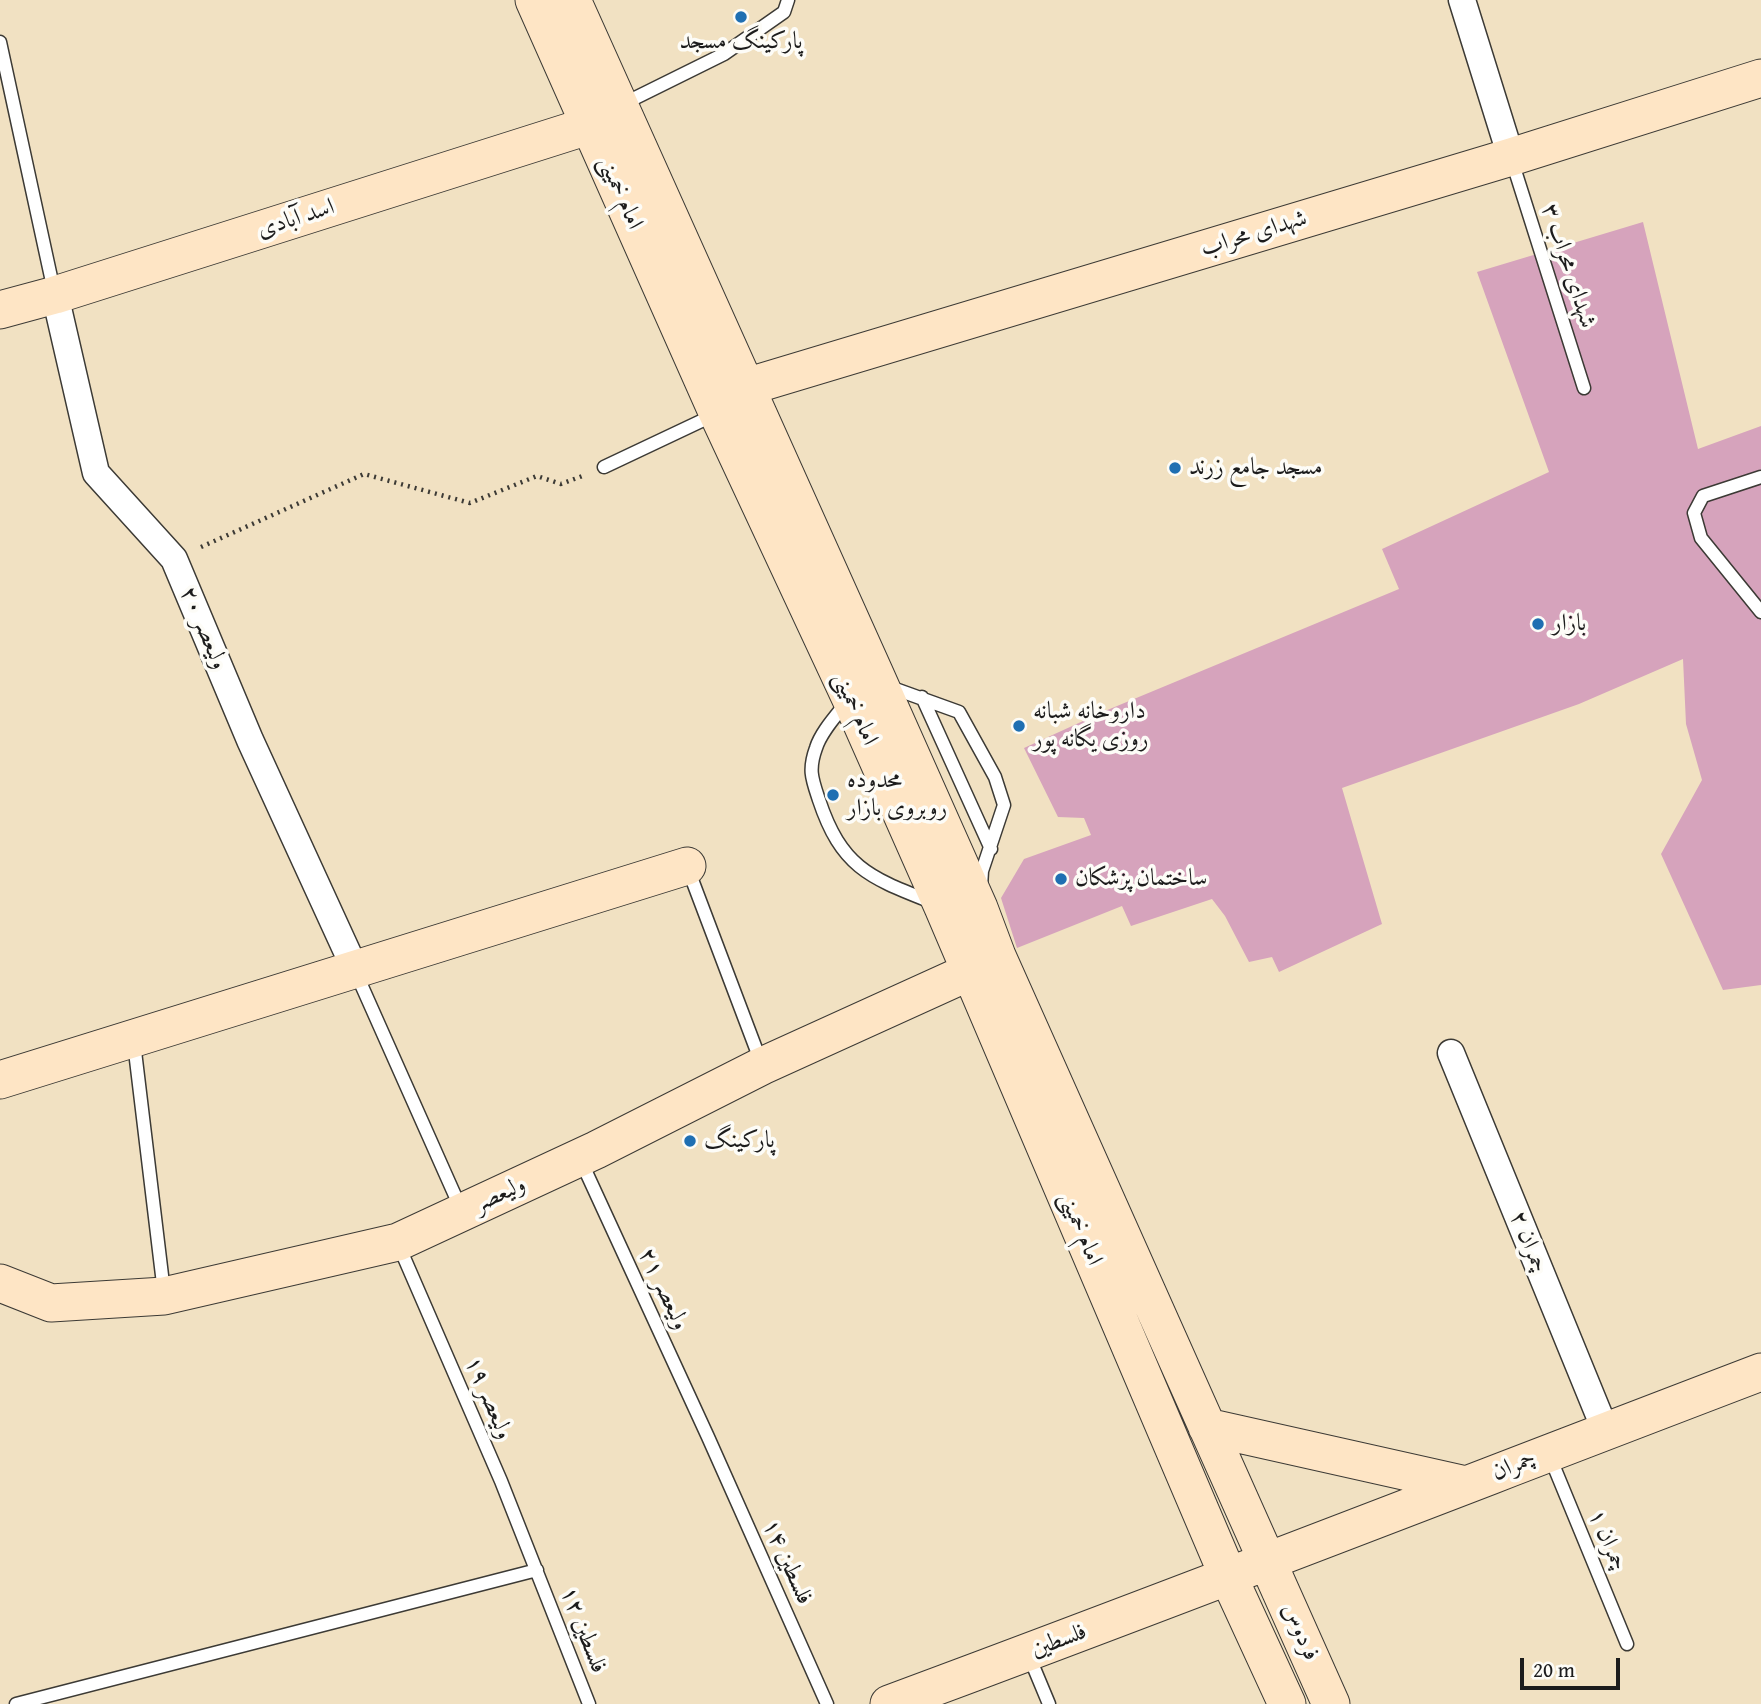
<!DOCTYPE html>
<html>
<head>
<meta charset="utf-8">
<style>
  body { margin:0 }
  #map { position:relative; width:1761px; height:1704px; overflow:hidden; background:#f1e1c2; font-family:"Gentium Book Plus",serif }
  canvas { display:block }
  .scale { position:absolute; left:1520px; top:1658px; width:100px; height:32px; box-sizing:border-box; border:4px solid #1c1c1c; border-top:0; padding-left:9px; font-size:21px; line-height:24px; white-space:nowrap; color:#1c1c1c; -webkit-text-stroke:5px #fdfcf7; paint-order:stroke }
</style>
</head>
<body>
<div id="map">
<canvas width="1761" height="1704"></canvas>
<div class="scale">20 m</div>
</div>
<script>
const g = document.querySelector('canvas').getContext('2d');
g.lineJoin = 'round';
function fillPath(path, color) {
  g.fillStyle = color;
  g.fill(path, 'evenodd');
}
function strokePath(path, color, width, dash) {
  g.strokeStyle = color;
  g.lineWidth = width;
  g.lineCap = dash ? 'butt' : 'round';
  g.setLineDash(dash || []);
  g.stroke(path);
}
function label(font, color, halo, rows, align = 'center') {
  g.font = font + ' "Gentium Book Plus",Amiri,serif';
  g.lineWidth = 7;
  g.setLineDash([]);
  g.textBaseline = 'middle';
  g.strokeStyle = halo;
  g.fillStyle = color;
  for (const [text, x, y, turn = 0] of rows) {
    g.save();
    g.translate(x, y);
    g.rotate((+turn || 0) * Math.PI / 180);
    g.textAlign = isNaN(turn) ? turn : align;
    if (halo) g.strokeText(text, 0, 0);
    g.fillText(text, 0, 0);
    g.restore();
  }
}
const building = new Path2D(`
  M1643 222 1698 449 1761 426V985L1723 990 1661 854 1702 780 1686 724 1683 659 1579 704 1342 788 1382 924 1279 972 1272 957 1249 962 1225 916 1212 899 1131 926 1122 906 1017 948 1001 898 1024 859 1091 835 1084 818 1058 817 1024 748 1105 711 1399 589 1382 549 1549 472 1477 272Z`);
const path = new Path2D(`
  M201 547 364 474 470 503 537 476 561 484 585 475`);
const lane = new Path2D(`
  M0 42 54 291
  M623 104 724 54 784 12 788 0
  M1512 161 1584 388
  M604 467 714 415
  M1761 477 1703 496 1694 513 1701 538 1761 612
  M887 686 959 712 995 777 1004 805 982 871 981 887
  M922 697 991 849
  M846 703C836 716 821 732 816 748 808 770 812 779 819 800 842 869 871 878 934 903
  M688 869 761 1062
  M356 973 461 1209
  M134 1043 164 1292
  M581 1161 708 1437 827 1704
  M399 1246 501 1481 589 1704
  M1550 1457 1627 1644
  M1029 1656 1049 1704
  M16 1704 537 1570`);
const street = new Path2D(`
  M1462 0 1511 157
  M55 295 96 473 174 559 250 740 355 969
  M1451 1053 1606 1432`);
const secondary = new Path2D(`
  M534 0 718 414 850 697 943 907 1229 1578 1287 1704
  M572 0 874 672 979 908 997 956 1331 1704
  M0 310 55 295 591 125
  M746 387 1511 157 1761 78
  M0 1080 687 866
  M0 1283 51 1303 164 1296 398 1242 596 1150 762 1066 969 972
  M1207 1427 1466 1485
  M889 1704C1181 1596 1470 1483 1761 1372`);
const markers = [
  [741,17,7,"#1f6fb2"],
  [1175,468,7,"#1f6fb2"],
  [1538,624,7,"#1f6fb2"],
  [1019,726,7,"#1f6fb2"],
  [833,795,7,"#1f6fb2"],
  [1061,879,7,"#1f6fb2"],
  [690,1141,7,"#1f6fb2"]
];
const poiNames = [
  ["پارکینگ مسجد",741,42,"center"],
  ["مسجد جامع زرند",1189,468],
  ["بازار",1552,624],
  ["داروخانه شبانه",1033,712],
  ["روزی یگانه پور",1033,740],
  ["محدوده",847,781],
  ["روبروی بازار",847,809],
  ["ساختمان پزشکان",1075,879],
  ["پارکینگ",704,1141]
];
const streetNames = [
  ["امام خمینی",620,193,66],
  ["اسد آبادی",296,219,-18],
  ["شهدای محراب",1254,234,-17],
  ["شهدای محراب ۳",1568,266,72],
  ["ولیعصر ۲۰",203,628,67],
  ["امام خمینی",855,709,66],
  ["ولیعصر",500,1195,-25],
  ["امام خمینی",1080,1229,67],
  ["چمران ۲",1528,1242,68],
  ["ولیعصر ۲۱",663,1289,65],
  ["ولیعصر ۱۹",488,1398,67],
  ["چمران",1514,1466,-22],
  ["چمران ۱",1607,1540,67],
  ["فلسطین ۱۴",787,1562,66],
  ["فلسطین ۱۲",583,1630,69],
  ["فردوس",1300,1632,66],
  ["فلسطین",1059,1641,-20]
];
fillPath(building, '#d6a3bc');
strokePath(lane, '#3c3a35', 15);
strokePath(street, '#3c3a35', 29);
strokePath(secondary, '#3c3a35', 39);
strokePath(path, '#3c3a35', 4.5, [2, 5]);
strokePath(lane, '#fff', 12);
strokePath(street, '#fff', 26);
strokePath(secondary, '#fee5c5', 37);
for (const [x, y, r, color] of markers) {
  const dot = new Path2D();
  dot.arc(x, y, r, 0, 2 * Math.PI);
  g.fillStyle = color;
  g.fill(dot);
  strokePath(dot, '#fdfcf7', 2.5);
}
label('24px', '#1c1c1c', '#fdfcf7', poiNames, 'left');
label('24px', '#1c1c1c', '#fdfcf7', streetNames);
</script>
</body>
</html>
